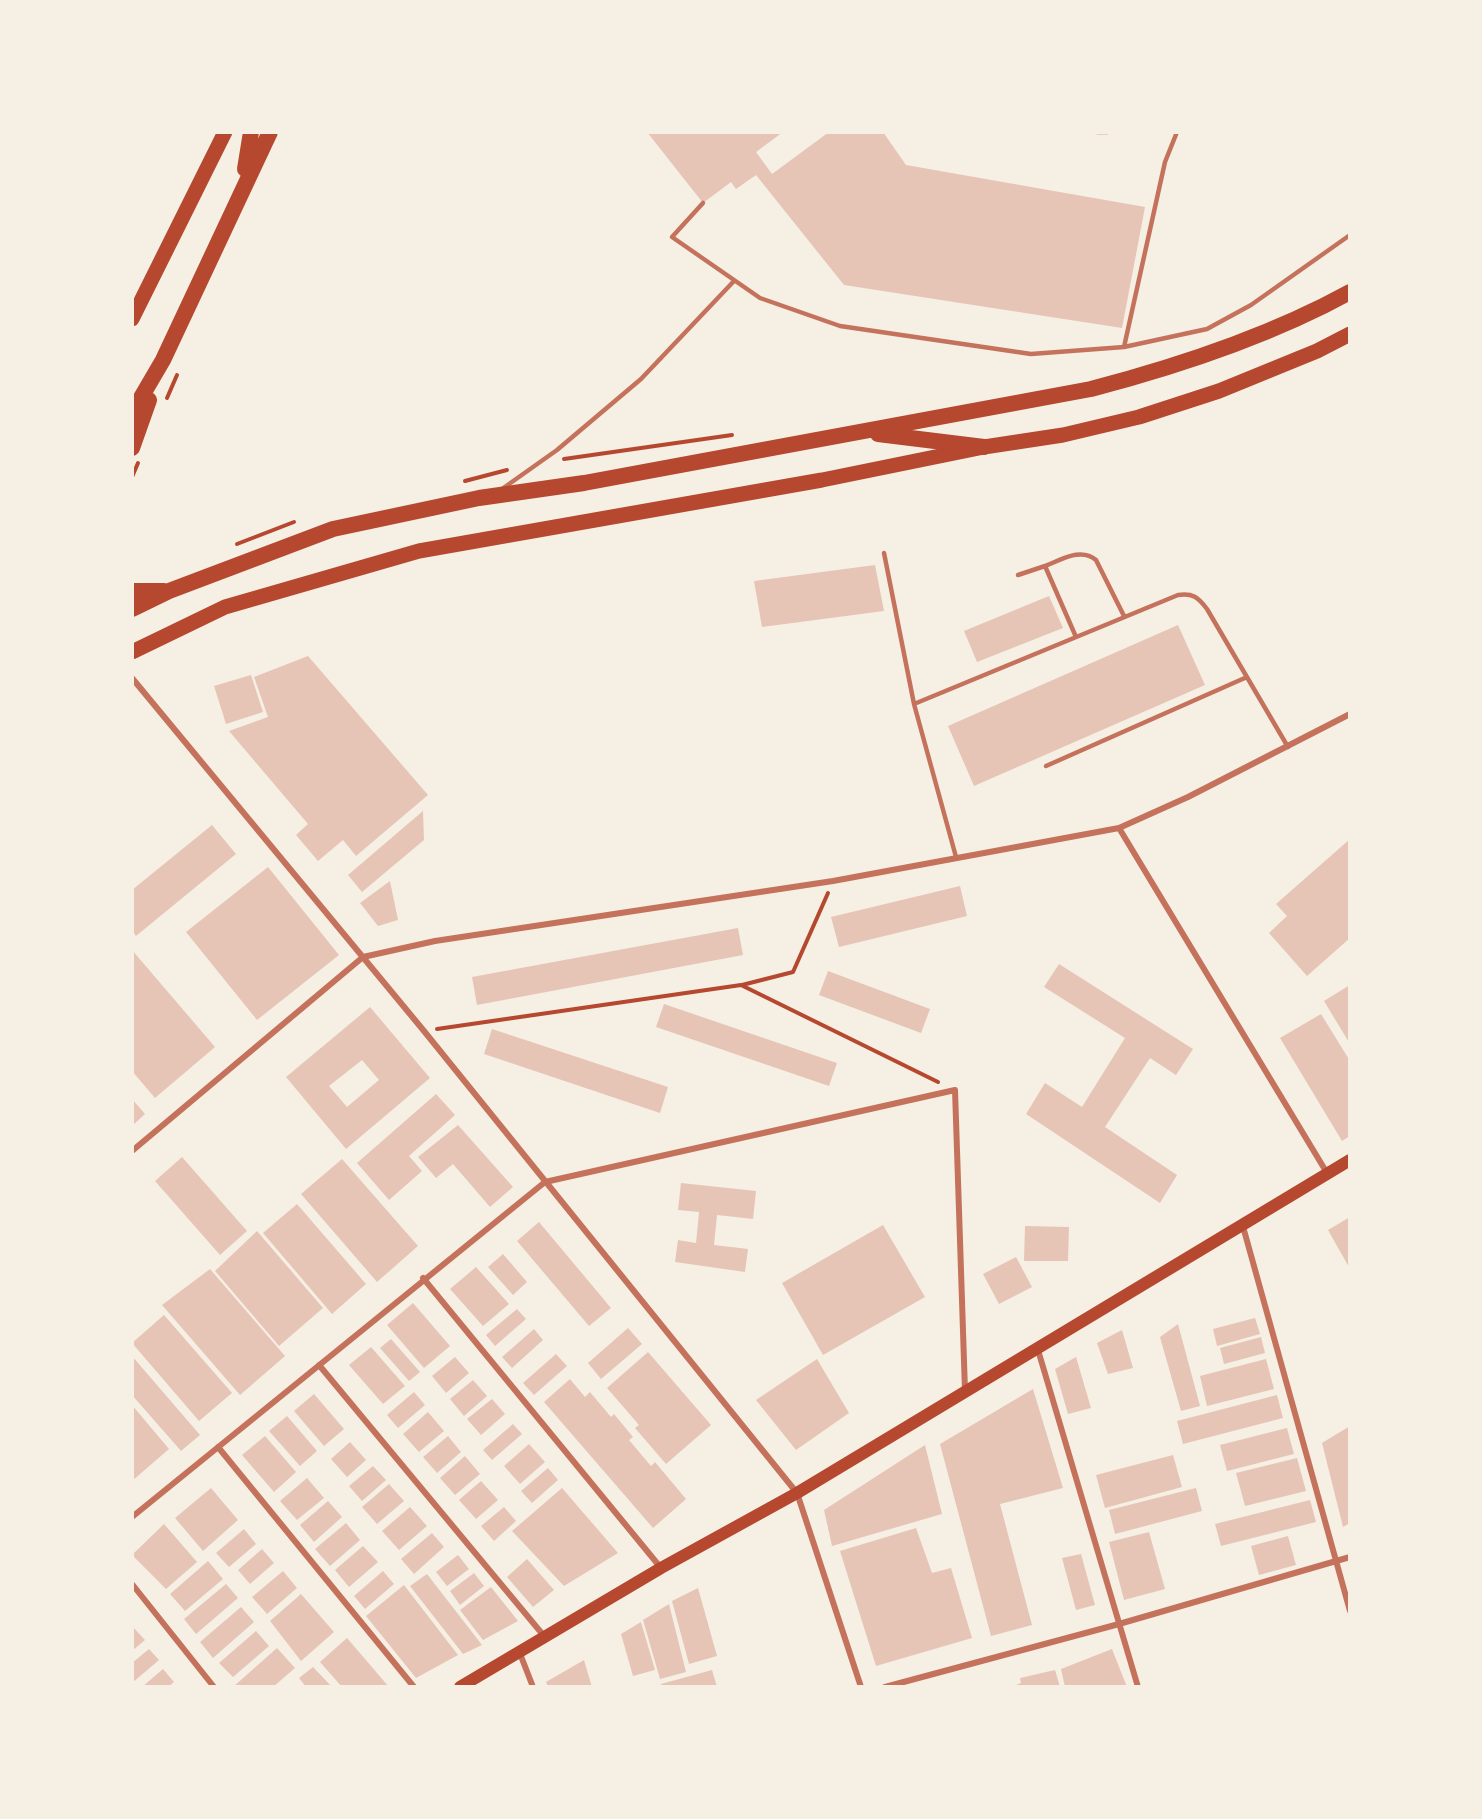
<!DOCTYPE html>
<html>
<head>
<meta charset="utf-8">
<style>
  body { margin:0 }
  #map { position:relative; width:1482px; height:1819px; overflow:hidden; background:#f6efe4; font-family:Ubuntu,sans-serif }
  canvas { display:block }
  .frame { position:absolute; inset:0; border:134px solid #f6efe4; pointer-events:none }
</style>
</head>
<body>
<div id="map">
<canvas width="1482" height="1819"></canvas>
<div class="frame"></div>
</div>
<script>
const g = document.querySelector('canvas').getContext('2d');
g.lineJoin = 'round';
function fillPath(path, color) {
  g.fillStyle = color;
  g.fill(path, 'evenodd');
}
function strokePath(path, color, width, dash) {
  g.strokeStyle = color;
  g.lineWidth = width;
  g.lineCap = dash ? 'butt' : 'round';
  g.setLineDash(dash || []);
  g.stroke(path);
}
const building = new Path2D(`
  M647 132H783L756 152 772 174 829 132H883L906 165 1145 207 1122 328 844 285 756 175 736 189 731 182 703 203Z
  M875 565 884 611 762 627 754 581Z
  M1049 596 1063 628 977 662 964 631Z
  M1178 625 1205 685 974 786 948 726Z
  M308 656 428 795 356 856 343 840 318 861 296 835 308 824 229 731 268 717 254 677Z
  M251 675 263 712 226 724 214 686Z
  M423 811 424 840 362 892 348 875Z
  M212 825 236 854 136 936 132 931V890Z
  M1350 839V938L1307 976 1269 933 1287 916 1276 904Z
  M268 867 339 955 257 1020 186 932Z
  M390 881 398 920 378 926 360 903Z
  M960 886 967 916 839 947 831 917Z
  M738 928 743 955 477 1005 472 977Z
  M132 950 215 1047 155 1098 132 1071Z
  M1059 964 1193 1049 1176 1075 1150 1058 1105 1127 1177 1175 1160 1203 1026 1114 1045 1083 1082 1107 1125 1038 1044 987Z
  M828 971 930 1009 921 1033 819 995Z
  M1350 985V1044L1324 1001Z
  M664 1004 837 1063 829 1086 656 1027Z
  M370 1007 430 1078 346 1149 286 1077ZM362 1060 379 1080 347 1107 329 1086Z
  M1321 1014 1350 1061V1136L1342 1141 1280 1038Z
  M492 1029 668 1087 660 1113 484 1054Z
  M436 1094 455 1115 409 1156 422 1171 389 1200 357 1163Z
  M132 1099 145 1114 132 1126Z
  M458 1125 513 1187 490 1207 453 1164 436 1178 418 1157Z
  M182 1157 247 1231 220 1255 155 1181Z
  M342 1159 418 1246 377 1282 301 1194Z
  M681 1183 756 1191 753 1219 717 1215 714 1245 748 1249 745 1272 675 1262 678 1240 696 1243 699 1212 678 1210Z
  M297 1204 366 1284 332 1314 263 1233Z
  M1350 1217V1269L1328 1230Z
  M539 1222 611 1308 589 1326 517 1241Z
  M883 1225 925 1297 823 1355 782 1283Z
  M1025 1226 1069 1227 1068 1261H1024Z
  M257 1231 323 1308 279 1346 215 1271Z
  M503 1254 527 1282 513 1295 488 1267Z
  M1016 1257 1032 1287 999 1304 983 1274Z
  M476 1267 509 1304 483 1326 450 1289Z
  M210 1269 285 1356 240 1395 162 1305Z
  M413 1303 450 1346 424 1368 387 1325Z
  M517 1309 526 1319 495 1346 486 1335Z
  M164 1315 232 1393 199 1421 132 1343Z
  M1255 1318 1260 1334 1217 1346 1213 1329Z
  M1178 1324 1200 1406 1181 1411 1160 1337Z
  M628 1328 642 1344 601 1379 588 1363Z
  M534 1329 543 1340 512 1368 502 1357Z
  M1122 1330 1133 1368 1108 1374 1097 1343Z
  M1261 1337 1265 1353 1224 1364 1220 1348Z
  M391 1339 420 1372 409 1381 380 1348Z
  M371 1347 405 1386 383 1404 349 1365Z
  M648 1352 711 1425 666 1464 635 1428 639 1425 607 1388Z
  M556 1354 567 1366 534 1395 523 1383Z
  M132 1356 200 1435 181 1451 132 1395Z
  M455 1357 469 1373 446 1393 432 1376Z
  M1076 1357 1091 1408 1068 1414 1055 1369Z
  M817 1359 849 1413 796 1450 756 1400Z
  M1266 1359 1274 1389 1207 1406 1200 1376Z
  M570 1379 585 1397 590 1392 611 1417 614 1414 633 1437 629 1440 651 1466 655 1462 686 1499 653 1528 544 1402Z
  M473 1380 487 1396 464 1416 450 1399Z
  M1033 1389 1063 1488 1000 1504 1032 1625 991 1636 940 1444Z
  M414 1392 425 1405 398 1428 387 1415Z
  M314 1394 344 1429 324 1446 294 1411Z
  M1277 1395 1283 1418 1183 1444 1177 1421Z
  M492 1399 505 1414 481 1435 467 1419Z
  M132 1405 169 1449 132 1481Z
  M428 1412 444 1431 419 1452 403 1434Z
  M287 1416 317 1451 300 1466 269 1431Z
  M513 1424 522 1434 492 1460 483 1450Z
  M1350 1426V1523L1343 1527 1322 1443Z
  M1287 1428 1294 1454 1227 1471 1220 1445Z
  M265 1436 296 1472 274 1492 242 1455Z
  M448 1436 461 1452 437 1473 423 1457Z
  M350 1442 366 1460 347 1477 331 1459Z
  M529 1444 545 1462 520 1484 504 1466Z
  M925 1445 942 1514 832 1546 824 1510Z
  M1173 1455 1182 1487 1105 1508 1096 1475Z
  M465 1456 480 1474 455 1495 440 1478Z
  M1297 1458 1306 1491 1245 1506 1236 1473Z
  M373 1466 386 1480 362 1501 349 1486Z
  M548 1468 558 1480 532 1503 521 1491Z
  M307 1478 324 1498 297 1520 280 1501Z
  M481 1481 498 1500 476 1519 459 1500Z
  M389 1484 404 1501 377 1524 362 1507Z
  M211 1488 238 1520 203 1551 175 1518Z
  M562 1488 618 1553 564 1586 512 1531Z
  M1196 1488 1202 1511 1115 1534 1109 1510Z
  M1310 1500 1316 1522 1221 1546 1215 1524Z
  M328 1501 342 1517 314 1542 300 1525Z
  M410 1507 427 1526 399 1550 382 1531Z
  M504 1507 516 1521 494 1541 481 1526Z
  M346 1523 360 1540 330 1566 315 1549Z
  M164 1524 197 1562 166 1589 132 1555Z
  M916 1528 932 1573 951 1568 972 1638 876 1666 840 1551Z
  M244 1529 256 1544 229 1567 216 1553Z
  M1149 1532 1165 1589 1124 1600 1109 1542Z
  M432 1533 444 1547 414 1574 401 1559Z
  M1288 1536 1296 1565 1259 1575 1251 1546Z
  M363 1546 378 1562 349 1587 335 1570Z
  M262 1549 274 1563 250 1584 238 1570Z
  M1081 1554 1095 1605 1076 1610 1062 1558Z
  M458 1555 469 1569 447 1586 436 1572Z
  M527 1559 554 1590 533 1607 507 1577Z
  M208 1561 223 1579 185 1611 170 1594Z
  M283 1571 297 1588 267 1614 252 1597Z
  M383 1571 394 1584 365 1609 354 1596Z
  M474 1573 484 1586 460 1605 450 1591Z
  M427 1574 482 1645 463 1654 410 1586Z
  M226 1584 238 1598 196 1634 184 1619Z
  M404 1585 458 1655 416 1678 366 1616Z
  M491 1587 518 1621 483 1640 460 1610Z
  M698 1588 717 1656 689 1664 672 1601Z
  M301 1594 334 1632 301 1661 270 1621Z
  M669 1604 686 1672 660 1679 643 1620Z
  M241 1607 254 1622 213 1658 200 1642Z
  M641 1622 655 1670 633 1676 621 1634Z
  M132 1626 145 1640 132 1651Z
  M256 1631 269 1646 233 1677 219 1663Z
  M347 1638 389 1687H342L320 1662Z
  M277 1648 295 1668 273 1687H233Z
  M149 1649 159 1660 132 1683V1663Z
  M1112 1649 1127 1687H1065L1061 1669Z
  M584 1660 592 1687H548L546 1682Z
  M313 1667 332 1687H306L299 1678Z
  M163 1669 174 1682 168 1687H142Z
  M712 1670 717 1687H662L661 1684Z
  M1055 1670 1060 1687H1011L1021 1683 1020 1678Z`);
const path = new Path2D(`
  M167 398 177 375
  M564 459 732 435
  M132 477 138 463
  M465 481 507 470
  M237 544 294 522
  M742 985 793 972 828 893
  M437 1029 741 985 938 1082`);
const service = new Path2D(`
  M1097 132H1108
  M703 203 672 237 760 298 840 326 1031 354 1124 347 1207 329 1251 305 1350 235
  M1124 347 1165 162 1177 132
  M502 489 557 450 641 379 734 281
  M884 553 914 704
  M1018 575 1045 566
  M1076 637 1045 566C1061 560 1081 547 1096 560L1124 616
  M1046 766 1247 677
  M956 857 914 704 1178 595C1193 593 1198 597 1207 609L1288 747`);
const minor = new Path2D(`
  M132 678 424 1031 797 1493 861 1687
  M1119 828 1327 1173
  M132 1151 363 957 435 941 833 881 1119 828 1188 797 1350 714
  M1242 1223 1350 1611
  M423 1278 661 1568
  M1038 1350 1138 1687
  M319 1365 544 1636
  M218 1447 414 1687
  M132 1517 545 1182 955 1090 965 1391
  M132 1584 214 1687
  M519 1651 533 1687
  M885 1687 1119 1624 1350 1557`);
const secondary = new Path2D(`
  M460 1687 661 1568 797 1493 1350 1160`);
const primary = new Path2D(`
  M132 319 225 132
  M132 652 225 607 419 551 822 480 984 447 1063 435 1139 417 1219 391 1317 351 1350 334`);
const trunk = new Path2D(`
  M245 169 251 132
  M132 413 163 360 270 132
  M878 434 984 447
  M132 448 149 400
  M132 591H164
  M132 609 169 591 333 529 479 498 584 483 1091 389C1179 366 1270 336 1350 292`);
fillPath(building, '#e6c5b7');
strokePath(path, '#b5482f', 4);
strokePath(service, '#c5725c', 4.5);
strokePath(minor, '#c5725c', 6);
strokePath(secondary, '#b5482f', 12);
strokePath(primary, '#b5482f', 15);
strokePath(trunk, '#b5482f', 16);
</script>
</body>
</html>
